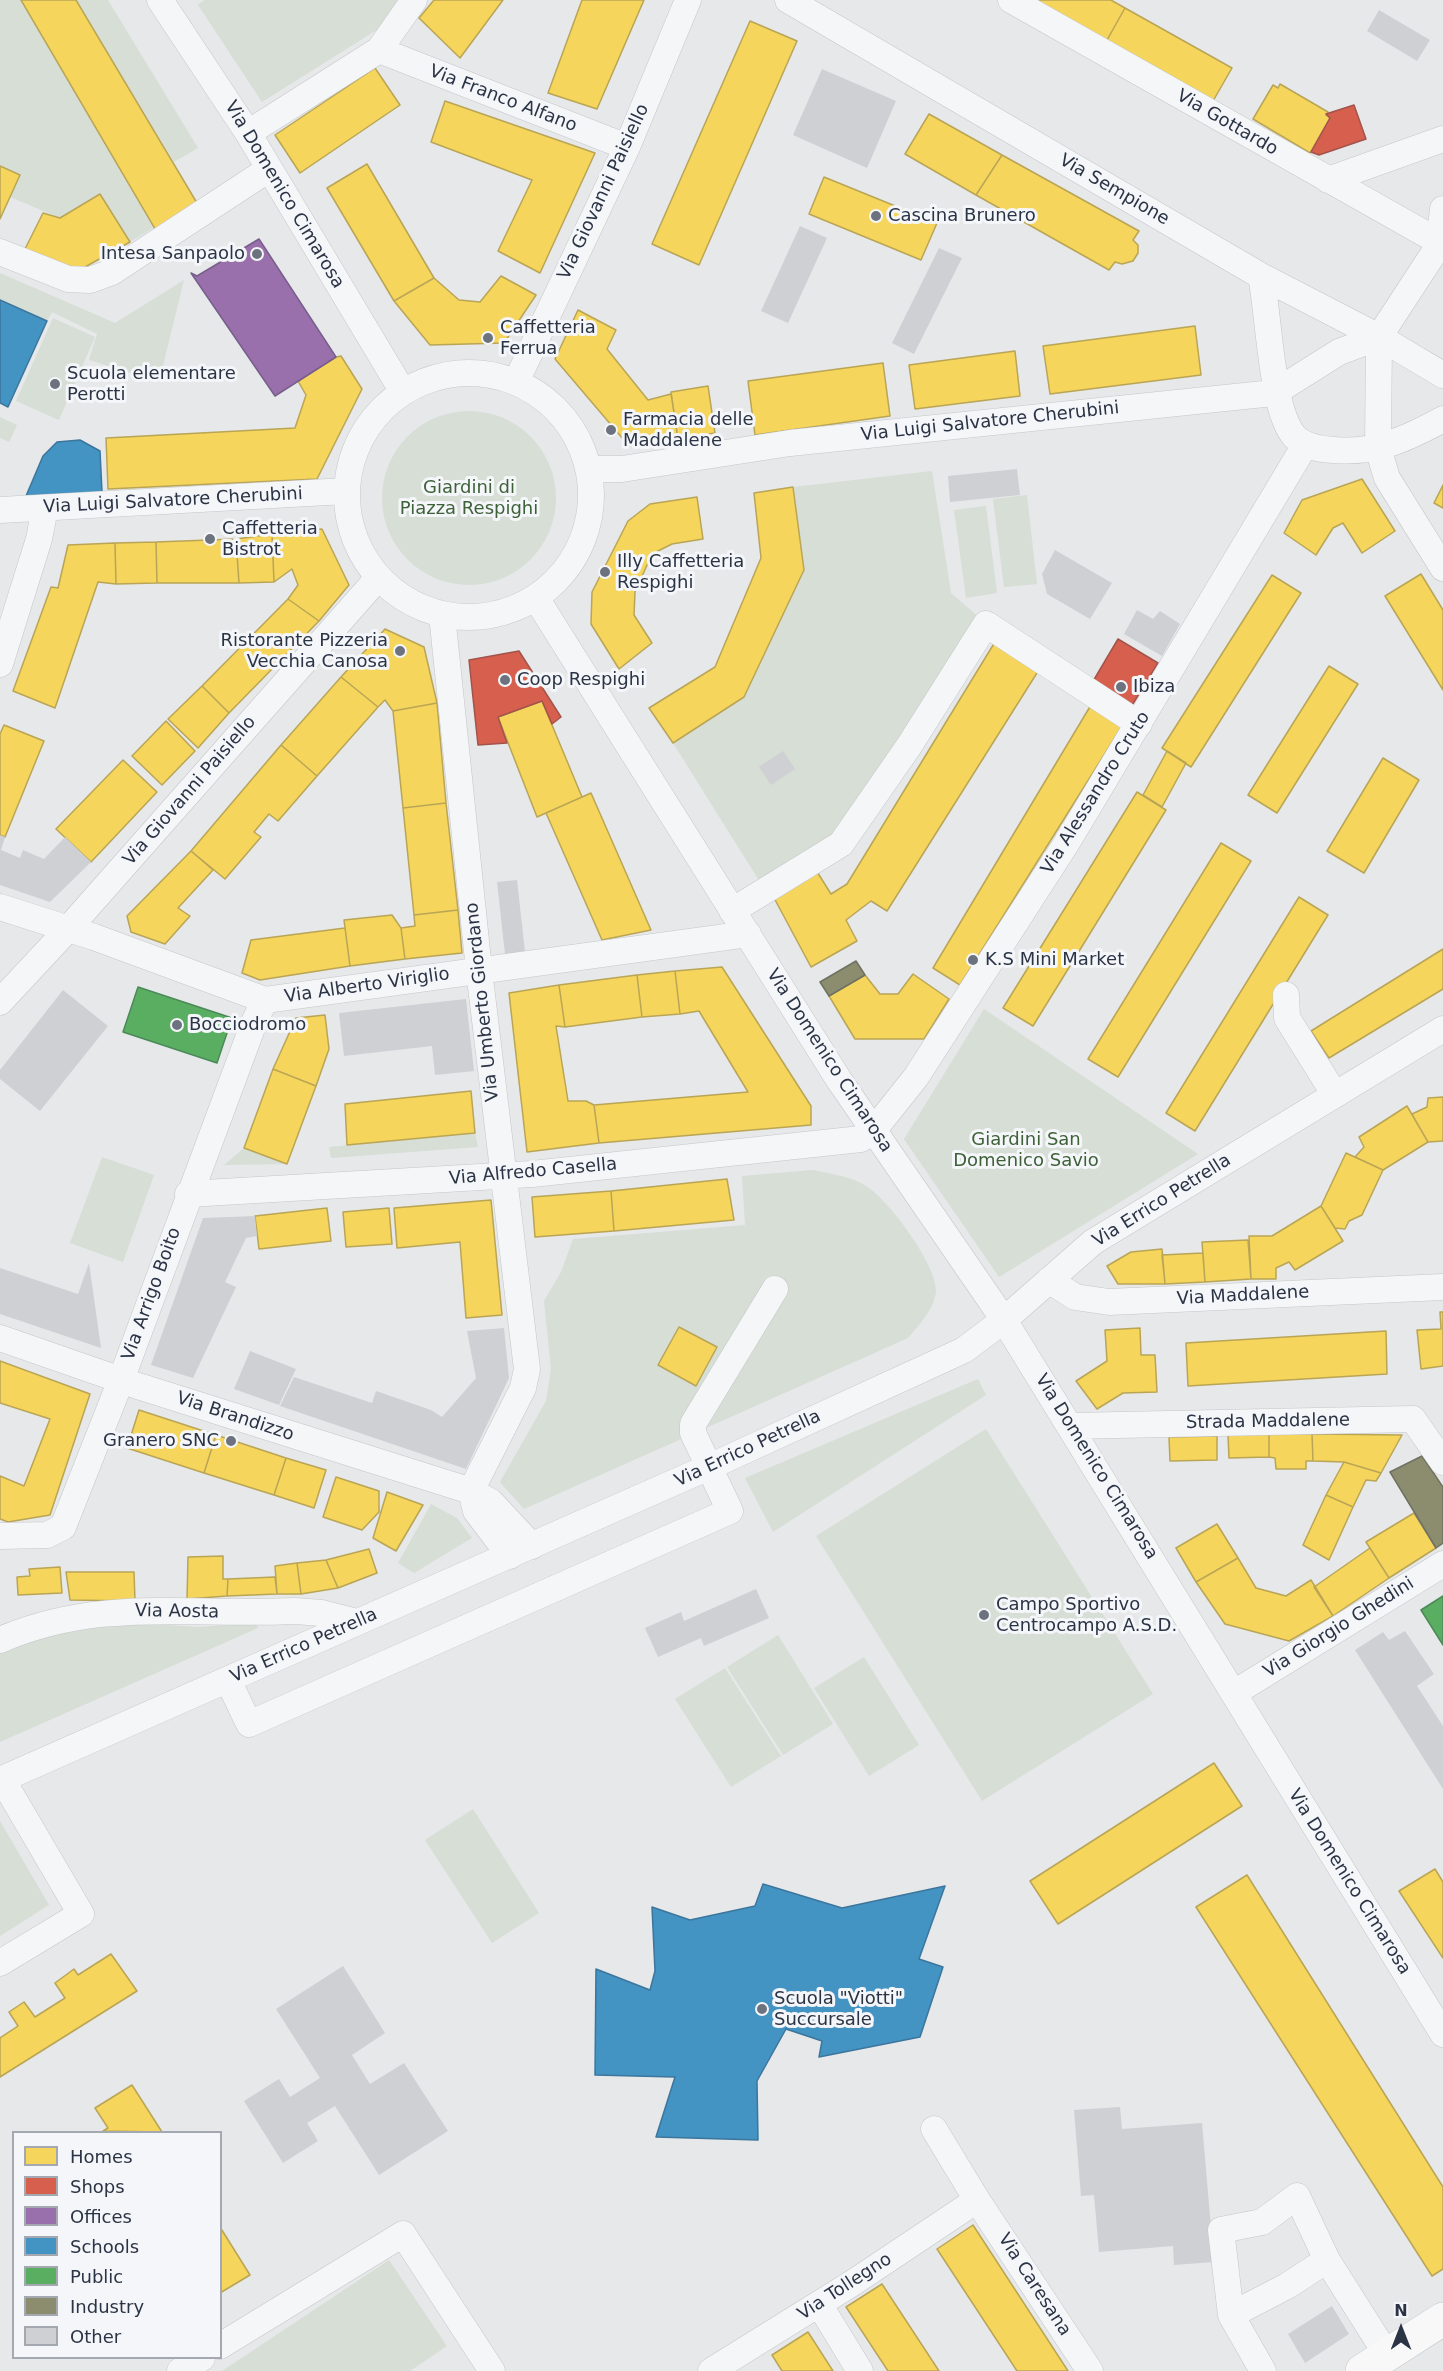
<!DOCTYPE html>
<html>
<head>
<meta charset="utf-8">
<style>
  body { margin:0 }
  #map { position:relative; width:1443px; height:2371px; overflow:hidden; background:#e6e8ea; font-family:"DejaVu Sans",sans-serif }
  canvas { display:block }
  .legend { position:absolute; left:12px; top:2131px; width:210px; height:228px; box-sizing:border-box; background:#f4f6f9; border:2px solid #a4a8b1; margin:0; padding:8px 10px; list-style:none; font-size:18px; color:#2b3445 }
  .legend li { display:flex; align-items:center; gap:12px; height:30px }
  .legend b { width:30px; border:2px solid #a4a8b1 }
  .north { position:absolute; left:1371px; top:2299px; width:60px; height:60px; -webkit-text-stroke:4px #f4f6f9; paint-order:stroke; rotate:0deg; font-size:16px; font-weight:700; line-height:24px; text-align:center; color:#2b3445 }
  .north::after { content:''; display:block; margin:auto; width:21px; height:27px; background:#2b3445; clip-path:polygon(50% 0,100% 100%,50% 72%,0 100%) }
</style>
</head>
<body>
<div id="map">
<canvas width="1443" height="2371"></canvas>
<ul class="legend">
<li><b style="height:16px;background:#f6d55c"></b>Homes</li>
<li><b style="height:16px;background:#d6604d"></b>Shops</li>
<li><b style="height:16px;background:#9970ab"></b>Offices</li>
<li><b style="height:16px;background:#4393c3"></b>Schools</li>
<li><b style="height:16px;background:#5aae61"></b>Public</li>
<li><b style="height:16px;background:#8c8c6e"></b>Industry</li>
<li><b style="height:16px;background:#ced0d3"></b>Other</li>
</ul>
<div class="north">N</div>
</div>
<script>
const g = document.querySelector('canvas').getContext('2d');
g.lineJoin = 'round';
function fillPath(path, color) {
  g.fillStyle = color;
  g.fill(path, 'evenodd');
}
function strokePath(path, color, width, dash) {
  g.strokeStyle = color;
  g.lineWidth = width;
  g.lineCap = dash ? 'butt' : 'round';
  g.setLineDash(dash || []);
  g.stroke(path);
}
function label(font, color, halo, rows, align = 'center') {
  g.font = font + ' "DejaVu Sans",sans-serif';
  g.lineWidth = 6;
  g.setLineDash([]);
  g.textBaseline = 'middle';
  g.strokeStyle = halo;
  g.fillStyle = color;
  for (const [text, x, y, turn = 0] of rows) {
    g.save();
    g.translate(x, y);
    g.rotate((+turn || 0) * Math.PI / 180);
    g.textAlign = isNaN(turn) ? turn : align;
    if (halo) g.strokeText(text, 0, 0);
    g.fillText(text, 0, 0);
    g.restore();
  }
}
const green = new Path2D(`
  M0 0H21L153 228 130 242 100 194 60 218 10 197 11 171 0 166Z
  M76 0H108L198 148 174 162Z
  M204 0H402L383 26 262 102 198 5Z
  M0 273 115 323 184 280 159 382 89 360 97 334 52 312 47 321 0 300Z
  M53 318 95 337 59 420 16 401Z
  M382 498a87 87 0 1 1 174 0a87 87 0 1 1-174 0Z
  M0 417 17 425 9 442 0 438Z
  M932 471 951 593 989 626 841 844 765 890 673 743 744 697 804 570 793 487Z
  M1027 495 1037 584 1004 587 993 499Z
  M986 506 997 593 966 598 954 510Z
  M984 1009 1198 1154 999 1277 904 1139Z
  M475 1133 478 1147 331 1158 329 1147Z
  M244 1148 287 1164 224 1165Z
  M102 1157 154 1175 123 1262 70 1243Z
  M813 1170C831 1174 850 1176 866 1186 888 1199 937 1265 936 1291 935 1308 919 1325 908 1338L524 1509 500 1482 546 1401 551 1369 544 1301 561 1272 573 1239 745 1225 742 1176Z
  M978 1379 986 1395 773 1532 745 1478Z
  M986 1429 1153 1694 982 1801 816 1536Z
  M431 1504 457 1518 472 1538 414 1573 398 1563Z
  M112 1621 197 1627 255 1623 258 1628 0 1742V1652L43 1636Z
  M778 1635 833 1724 783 1755 727 1667Z
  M864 1657 919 1745 869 1776 814 1688Z
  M725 1668 781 1756 731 1787 675 1699Z
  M473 1809 539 1913 492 1943 425 1840Z
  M0 1821 49 1905 0 1936Z
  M389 2260 447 2346 410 2371H222Z`);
const homes = new Path2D(`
  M21 0H76L200 208 158 234Z
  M434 0H503L460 58 419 18Z
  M582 0H644L597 109 548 93Z
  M1017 0H1111L1125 8 1102 49Z
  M1125 8 1232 68 1209 108 1102 49Z
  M750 21 797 41 699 265 652 244Z
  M375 68 400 105 300 173 275 135Z
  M1280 84 1328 112 1326 115 1330 118 1310 153 1253 119 1273 85 1278 88Z
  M445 101 595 153 540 273 498 251 532 180 431 142Z
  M929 114 1002 155 976 195 905 154Z
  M1002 155 1139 231 1133 240 1138 245V253L1133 261 1122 264 1115 262 1109 270 976 195Z
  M367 164 434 278 394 301 327 188Z
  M0 166 20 175 0 219Z
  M824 177 937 223 921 260 809 214Z
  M100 194 130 242 67 277 21 257 43 213 60 218Z
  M501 276 536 295 504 343 430 345 394 301 434 278 459 300 480 302Z
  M578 310 616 330 607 349 648 400 671 394 678 439 629 446 555 359Z
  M1195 326 1201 375 1050 394 1043 346Z
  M1015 351 1020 396 915 409 909 365Z
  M341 356 362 389 317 479 108 489 106 438 295 428 306 395 298 381 336 357Z
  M883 363 890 416 755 435 748 381Z
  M708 386 715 433 678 439 671 392Z
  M1362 479 1395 531 1362 553 1343 523 1333 528 1316 555 1284 533 1302 500Z
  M1443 485V508L1434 503Z
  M793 487 804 570 744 697 673 743 649 708 715 667 761 558 754 493Z
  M697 497 703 539 672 544 652 554 635 592 634 615 652 643 619 669 591 624 592 592 628 521 650 504Z
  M322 529 349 585 319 621 288 599 298 585 292 569 274 582 272 534Z
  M272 534 274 582 239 583 236 539Z
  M236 539 239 583H157L156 542Z
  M156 542 157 583 116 584 115 543Z
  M115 543 116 584 98 582 55 708 13 691 51 587 58 588 68 545Z
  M1421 574 1443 610V690L1385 596Z
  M1272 575 1301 593 1191 767 1162 748Z
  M288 599 319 621 229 713 202 686Z
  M385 629 424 647 437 703 393 711 385 700 378 707 341 677Z
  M998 637 1042 665 887 911 871 901 846 920 857 941 811 967 773 896 816 870 831 894 847 884Z
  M1329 666 1358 684 1277 813 1248 795Z
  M341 677 378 707 317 776 281 745Z
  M202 686 229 713 198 748 168 719Z
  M1094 700 1126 720 960 985 933 968Z
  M542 701 582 797 537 817 498 717Z
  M437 703 446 803 403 808 393 711Z
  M166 721 195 751 162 785 132 756Z
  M4 725 44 741 5 837 0 835V734Z
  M281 745 317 776 278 821 269 814 254 832 261 837 225 879 191 851Z
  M1167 751 1186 763 1162 807 1143 795Z
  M1383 758 1419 780 1364 873 1327 851Z
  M123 760 157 792 91 862 56 829Z
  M1137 792 1166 810 1033 1026 1003 1008Z
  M591 793 651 930 602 940 546 813Z
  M446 803 458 910 414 915 403 808Z
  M1221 843 1251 861 1118 1077 1088 1059Z
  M191 851 213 870 178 908 190 916 165 944 131 932 127 916Z
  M1299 897 1328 915 1195 1131 1166 1113Z
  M458 910 462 953 405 959 401 928 415 926 414 915Z
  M392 915 401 928 405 959 350 966 344 920Z
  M345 928 350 966 260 980 242 973 251 940Z
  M1443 949V989L1329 1058 1311 1031Z
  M722 967 811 1106V1125L599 1143 594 1105 748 1092 699 1011 680 1014 675 971Z
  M675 971 680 1014 642 1017 637 975Z
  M913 974 949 999 924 1039H855L829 996 865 975 880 994H898Z
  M637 975 642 1017 565 1027 559 985Z
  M559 985 565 1027 556 1026 568 1101H586L594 1105 599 1143 527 1152 509 993Z
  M325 1015 329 1049 316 1086 273 1069 296 1018Z
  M273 1069 316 1086 287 1164 244 1148Z
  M471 1091 475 1133 347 1145 345 1104Z
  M1443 1097V1141L1428 1142 1412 1114 1427 1107 1428 1098Z
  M1407 1106 1428 1142 1383 1170 1355 1157 1364 1147 1359 1137Z
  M1346 1153 1383 1170 1362 1215 1349 1221 1345 1229 1335 1228 1321 1206Z
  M727 1179 734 1220 614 1231 611 1191Z
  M611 1191 614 1231 535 1237 532 1197Z
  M491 1200 502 1315 466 1318 460 1242 397 1248 394 1208Z
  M1321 1206 1343 1241 1295 1270 1289 1262 1276 1268V1279H1251L1249 1236H1272Z
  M327 1208 331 1241 259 1249 255 1216Z
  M389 1208 392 1244 346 1247 343 1212Z
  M1248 1240 1251 1279 1205 1282 1202 1242Z
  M1162 1249 1165 1284H1118L1107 1266 1131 1252Z
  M1203 1253 1205 1282 1165 1284 1162 1255Z
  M1440 1312H1443V1366L1421 1369 1417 1330 1441 1329Z
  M679 1327 717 1347 696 1386 658 1365Z
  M1140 1328 1141 1355H1155L1157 1392 1123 1393 1097 1409 1076 1381 1107 1361 1105 1330Z
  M1386 1331 1387 1374 1188 1386 1186 1343Z
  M0 1361 90 1394 50 1515 8 1522 0 1519V1476L24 1486 50 1419 0 1403Z
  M139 1410 216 1435 204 1473 127 1448Z
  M1269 1434V1457L1229 1458 1228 1435Z
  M1269 1434H1312L1313 1461H1306V1469H1276L1275 1458 1269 1457Z
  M1312 1434 1402 1435 1381 1473 1344 1462 1313 1461Z
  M216 1435 286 1458 274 1495 204 1473Z
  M1217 1436V1460L1170 1461 1169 1437Z
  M286 1458 326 1470 314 1508 274 1495Z
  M1344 1462 1381 1473 1376 1481 1366 1480 1353 1507 1326 1495Z
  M336 1477 379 1491V1512L362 1530 323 1517Z
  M387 1492 423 1505 396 1551 373 1538Z
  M1326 1495 1353 1507 1329 1560 1303 1545Z
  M1414 1513 1436 1548 1389 1578 1366 1542Z
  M1217 1524 1238 1558 1196 1582 1176 1548Z
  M1370 1548 1389 1578 1333 1616 1314 1587Z
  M369 1549 377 1573 338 1588 326 1560Z
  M223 1556V1579H228L227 1596 187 1599 188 1557Z
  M1238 1558 1256 1588 1286 1596 1311 1580 1333 1616 1289 1641 1225 1624 1196 1582Z
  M326 1560 338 1588 301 1594 297 1563Z
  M297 1563 301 1594H277L275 1566Z
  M60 1567 62 1593 18 1595 17 1577 30 1576 29 1569Z
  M66 1572H134L135 1601 70 1600Z
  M275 1577 277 1594 227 1596 228 1579Z
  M1214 1763 1242 1806 1058 1924 1030 1881Z
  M1435 1869 1443 1882V1958L1399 1891Z
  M1247 1875 1443 2187V2269L1432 2276 1196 1907Z
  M111 1954 137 1991 0 2077V2038L18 2026 9 2012 24 2002 35 2017 65 1998 55 1983 74 1969 78 1975Z
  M132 2085 162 2132 103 2131 108 2128 95 2108Z
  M973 2225 1068 2371H1017L937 2249Z
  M220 2227 250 2275 220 2293Z
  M882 2284 939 2371H888L846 2307Z
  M808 2332 833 2371H782L772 2355Z`);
const shops = new Path2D(`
  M1354 105 1366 139 1319 155 1311 152 1330 118 1326 114Z
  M1118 639 1158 663 1128 712 1089 688Z
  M519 651 561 717 552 724 542 701 498 717 507 743 478 745 469 660Z`);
const offices = new Path2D(`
  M259 239 336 357 275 396 191 273 197 276Z`);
const schools = new Path2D(`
  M0 300 47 321 8 407 0 403Z
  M80 440 100 451 102 492 26 496 43 456 57 442Z
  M763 1884 842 1908 945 1886 919 1959 943 1967 920 2037 819 2057 822 2041 786 2029 757 2081 758 2140 656 2137 675 2077 595 2075 596 1969 650 1990 655 1971 652 1907 690 1920 755 1906Z`);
const public = new Path2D(`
  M138 987 232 1018 217 1063 123 1032Z
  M1443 1596V1645L1421 1610Z`);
const industry = new Path2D(`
  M856 961 865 975 829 996 820 982Z
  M1422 1456 1443 1487V1543L1436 1548 1390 1472Z`);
const building = new Path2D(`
  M1379 10 1430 40 1417 61 1367 31Z
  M822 69 896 101 867 168 793 135Z
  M800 226 827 238 788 323 761 311Z
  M939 248 962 258 914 354 892 343Z
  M1017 469 1020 495 950 502 948 476Z
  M1055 550 1112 583 1090 619 1047 594 1042 574Z
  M1137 610 1153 619 1160 611 1180 624 1162 656 1124 634Z
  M783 751 795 769 771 785 759 767Z
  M0 835 5 837 1 850 20 858 23 850 44 859 65 837 91 862 50 902 0 885Z
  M517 880 525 952 505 954 497 882Z
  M63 990 108 1026 40 1111 0 1079V1070Z
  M466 999 474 1071 435 1075 432 1046 344 1056 339 1013Z
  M255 1216 257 1236 246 1238 225 1282 236 1287 193 1378 151 1365 203 1218Z
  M89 1263 101 1348 0 1314V1268L78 1294Z
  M504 1328 509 1378 466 1469 280 1406 294 1377 372 1403 376 1391 431 1410 442 1417 476 1378 467 1331Z
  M250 1351 296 1369 279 1405 234 1389Z
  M756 1589 769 1618 704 1646 701 1638 658 1657 645 1628 681 1612 684 1621Z
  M1405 1631 1434 1674 1417 1686 1443 1726V1789L1355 1650 1383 1632 1389 1640Z
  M343 1966 385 2033 352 2055 370 2084 404 2063 448 2131 379 2175 335 2106 307 2123 318 2141 283 2163 244 2101 279 2079 290 2097 320 2078 276 2009Z
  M1120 2107 1122 2129 1202 2123 1214 2262 1174 2265 1173 2246 1099 2252 1094 2195 1081 2196 1074 2110Z
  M1332 2306 1349 2334 1305 2363 1288 2334Z`);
const minor = new Path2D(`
  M160 0 248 133 403 392
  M788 0 1261 276 1379 337 1443 375
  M1011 0 1443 244
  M379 50 627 147
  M248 133 379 50 414 0
  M1328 180 1443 139
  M1443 239 1379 337 1378 448 1387 478 1443 568
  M1439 242 1443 209
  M0 252 68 279 90 280 112 272 269 169
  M1261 276C1269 315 1271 412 1295 437 1305 447 1320 449 1334 450 1374 454 1409 438 1443 419
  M347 495a122 122 0 1 1 244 0a122 122 0 1 1-244 0Z
  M516 382 627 147 688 0
  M588 469H622L790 443 1264 394 1277 391 1339 352 1379 337
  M0 510 346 491
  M536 598 839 1080 1004 1320 1443 2034
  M442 615 479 970 527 1369 523 1388 471 1491 476 1511 510 1556
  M0 664 39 539 45 508
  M0 907 94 937 265 1000 748 934
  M732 911 841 844 909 746 986 624 1139 724
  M1286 995 1287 1018 1335 1095
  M0 1002 68 929 378 578
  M188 1194 532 1174 861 1139 873 1131 916 1077 1066 844 1305 445
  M1049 1280 1075 1297 1109 1302 1443 1287
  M0 1338 138 1386 471 1491 491 1502 532 1546
  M1070 1426 1413 1419 1443 1462
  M0 1536 47 1535 63 1527 121 1380 255 1020 265 1000
  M0 1640C99 1597 191 1616 295 1611L322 1613 357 1622
  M228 1680 249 1724 730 1511 693 1433V1424L775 1289
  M1234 1693 1443 1564
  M0 1780 709 1467 964 1350 1004 1320 1093 1242 1443 1029
  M0 1963 81 1914 2 1779
  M934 2129 977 2200 1090 2371
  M1327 2260 1387 2355
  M819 2304 860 2371
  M1231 2315 1287 2286 1327 2260 1297 2196 1262 2222 1221 2230 1231 2315 1263 2371
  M220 2346 403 2234 492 2371
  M180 2371 202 2358
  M711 2371 851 2284 977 2200`);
const major = new Path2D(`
  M1362 2371 1443 2319`);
const markers = [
  [876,216,6,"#6c737f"],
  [257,254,6,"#6c737f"],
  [488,338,6,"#6c737f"],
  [55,384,6,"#6c737f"],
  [611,430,6,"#6c737f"],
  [210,539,6,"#6c737f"],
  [605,572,6,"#6c737f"],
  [400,651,6,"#6c737f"],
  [505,680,6,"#6c737f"],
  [1121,687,6,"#6c737f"],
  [973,960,6,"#6c737f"],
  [177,1025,6,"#6c737f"],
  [231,1441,6,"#6c737f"],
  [984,1615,6,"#6c737f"],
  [762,2009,6,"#6c737f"]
];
const streetNames = [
  ["Via Franco Alfano",503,99,21],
  ["Via Gottardo",1227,123,30],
  ["Via Sempione",1114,190,30],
  ["Via Giovanni Paisiello",604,192,-65],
  ["Via Domenico Cimarosa",284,195,59],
  ["Via Luigi Salvatore Cherubini",990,422,-6],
  ["Via Luigi Salvatore Cherubini",173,501,-3],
  ["Via Giovanni Paisiello",190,791,-49],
  ["Via Alessandro Cruto",1096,793,-58],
  ["Via Alberto Viriglio",367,986,-8],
  ["Via Umberto Giordano",483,1002,-96],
  ["Via Domenico Cimarosa",829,1061,57],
  ["Via Alfredo Casella",533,1172,-5],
  ["Via Errico Petrella",1162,1201,-32],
  ["Via Arrigo Boito",152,1294,-70],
  ["Via Maddalene",1243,1296,-3],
  ["Via Brandizzo",235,1417,18],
  ["Strada Maddalene",1268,1422,-1],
  ["Via Errico Petrella",748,1449,-25],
  ["Via Domenico Cimarosa",1096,1467,58],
  ["Via Aosta",177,1612,1],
  ["Via Giorgio Ghedini",1339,1628,-32],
  ["Via Errico Petrella",304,1646,-24],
  ["Via Domenico Cimarosa",1349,1882,58],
  ["Via Caresana",1034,2285,57],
  ["Via Tollegno",845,2287,-33]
];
const poiNames = [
  ["Cascina Brunero",888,216],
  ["Intesa Sanpaolo",245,254,"right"],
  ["Caffetteria",500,328],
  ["Ferrua",500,349],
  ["Scuola elementare",67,374],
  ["Perotti",67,395],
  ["Farmacia delle",623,420],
  ["Maddalene",623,441],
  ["Caffetteria",222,529],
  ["Bistrot",222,550],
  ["Illy Caffetteria",617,562],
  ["Respighi",617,583],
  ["Ristorante Pizzeria",388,641,"right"],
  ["Vecchia Canosa",388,662,"right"],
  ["Coop Respighi",517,680],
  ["Ibiza",1133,687],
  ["K.S Mini Market",985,960],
  ["Bocciodromo",189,1025],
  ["Granero SNC",219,1441,"right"],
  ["Campo Sportivo",996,1605],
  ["Centrocampo A.S.D.",996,1626],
  ["Scuola \"Viotti\"",774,1999],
  ["Succursale",774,2020]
];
const parkNames = [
  ["Giardini di",469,488],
  ["Piazza Respighi",469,509],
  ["Giardini San",1026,1140],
  ["Domenico Savio",1026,1161]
];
fillPath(green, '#d6ded6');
fillPath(homes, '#f6d55c');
strokePath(homes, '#b9a555', 1.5);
fillPath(shops, '#d6604d');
strokePath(shops, '#a3534b', 1.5);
fillPath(offices, '#9970ab');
strokePath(offices, '#785e8c', 1.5);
fillPath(schools, '#4393c3');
strokePath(schools, '#3c769d', 1.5);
fillPath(public, '#5aae61');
strokePath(public, '#4c8959', 1.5);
fillPath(industry, '#8c8c6e');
strokePath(industry, '#6f7262', 1.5);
fillPath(building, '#ced0d3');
strokePath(minor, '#c4c6c8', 27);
strokePath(major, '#c2c5c8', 34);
strokePath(minor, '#f5f6f7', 26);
strokePath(major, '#f8f8f8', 33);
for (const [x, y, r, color] of markers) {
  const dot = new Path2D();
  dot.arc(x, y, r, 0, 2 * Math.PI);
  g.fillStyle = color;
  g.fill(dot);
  strokePath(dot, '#f4f6f9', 2);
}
label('18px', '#2b3445', '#f4f6f9', streetNames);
label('18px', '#2b3445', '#f4f6f9', poiNames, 'left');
label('18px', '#3f6138', '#f4f6f9', parkNames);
</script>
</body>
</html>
